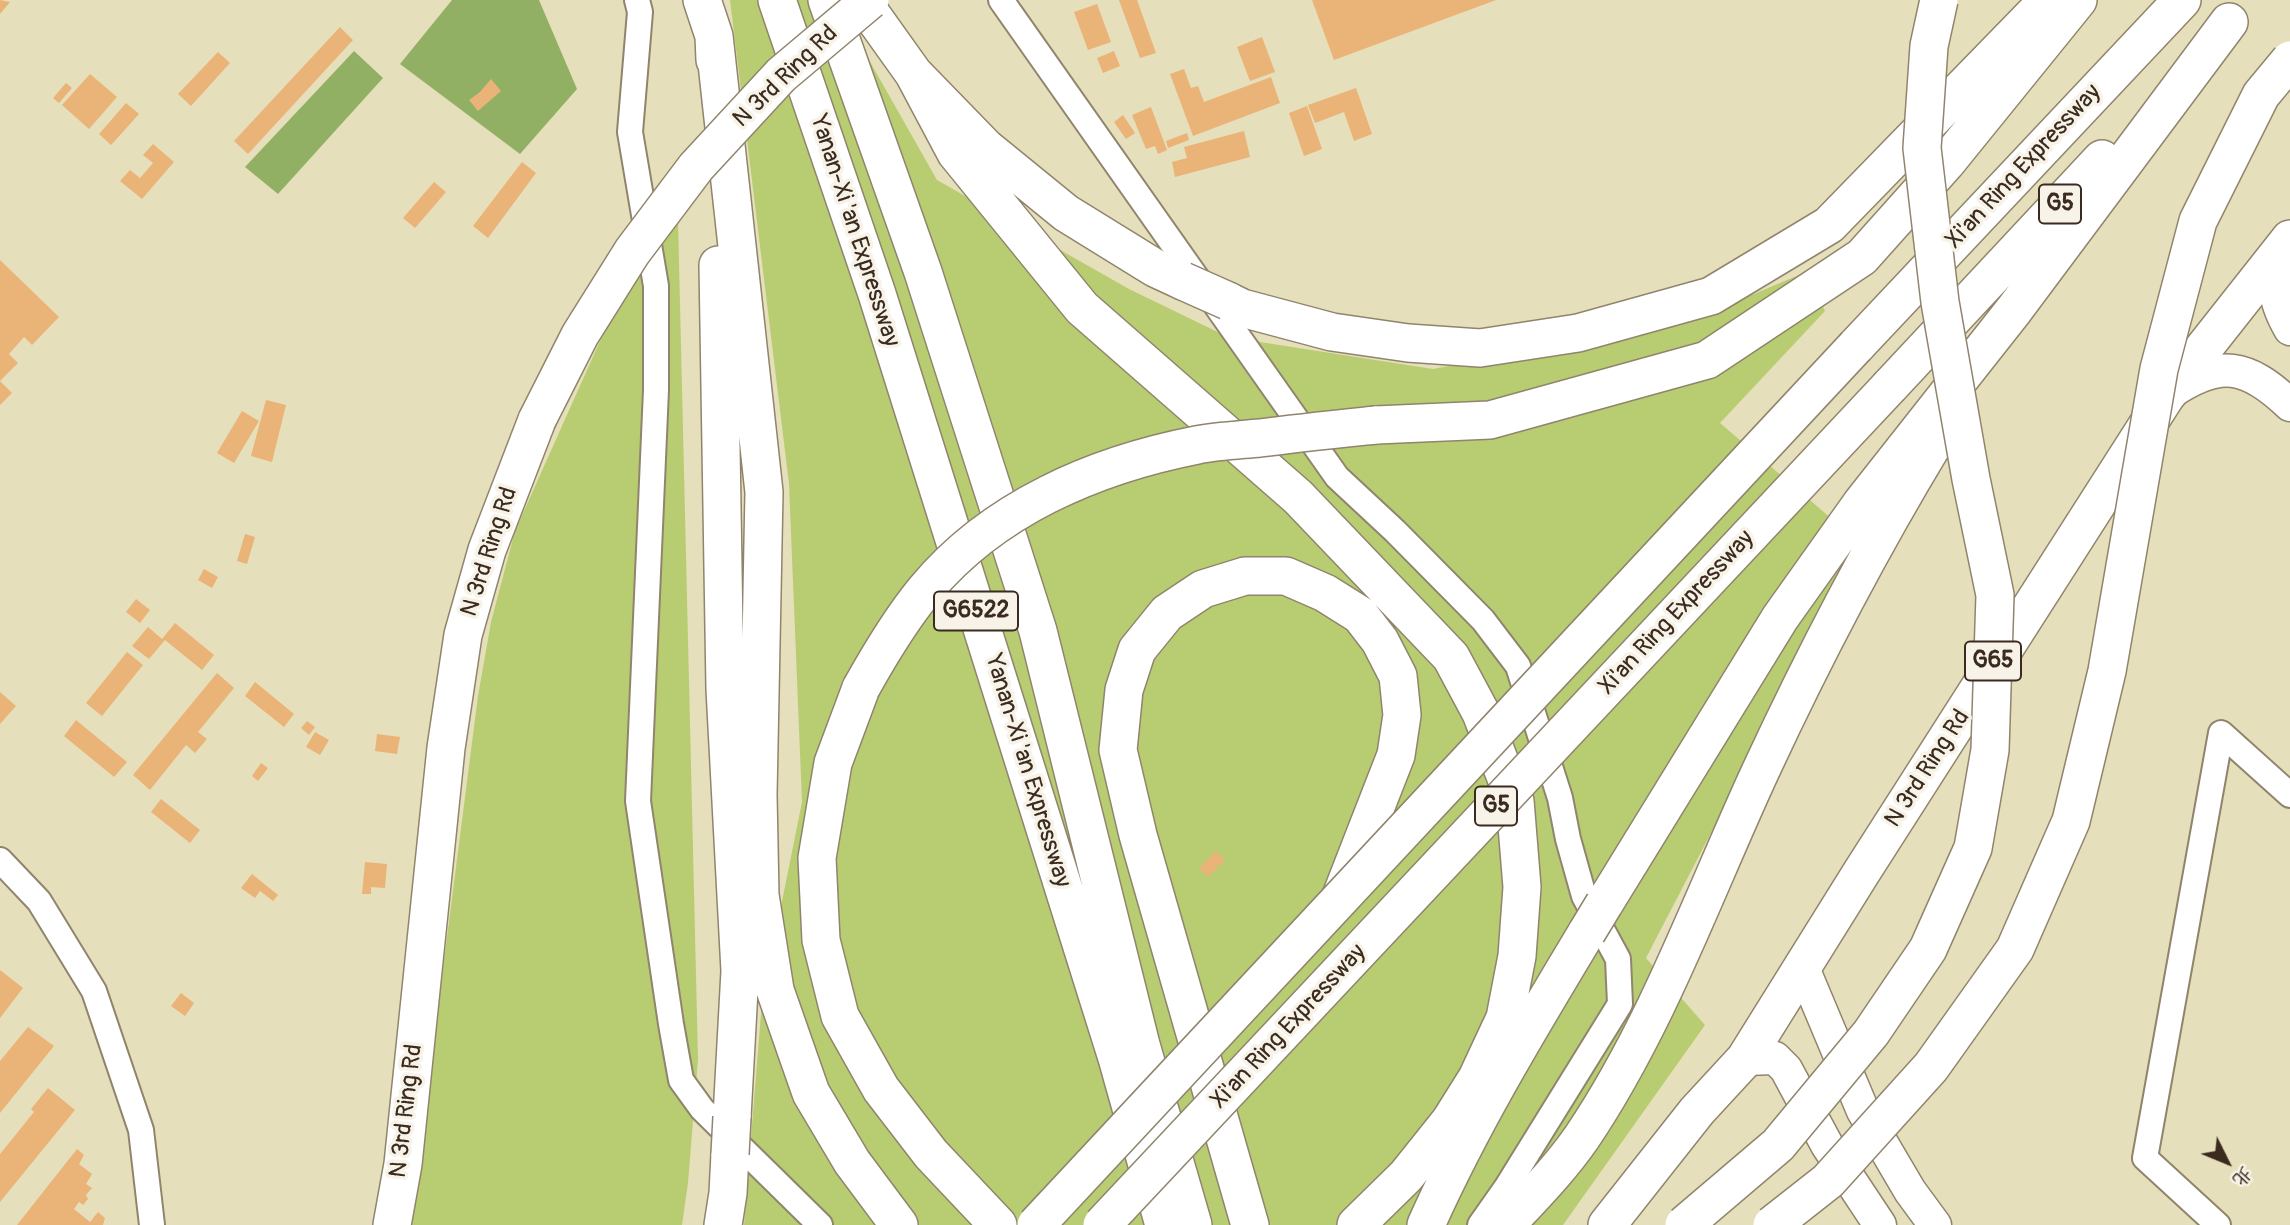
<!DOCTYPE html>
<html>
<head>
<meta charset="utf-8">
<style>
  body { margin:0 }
  #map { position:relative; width:2290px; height:1225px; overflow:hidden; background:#e6dfbb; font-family:Pangolin,"LXGW WenKai TC",sans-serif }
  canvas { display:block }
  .north { position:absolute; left:2192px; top:1127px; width:70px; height:70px; -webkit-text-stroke:5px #f7f3e8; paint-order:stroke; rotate:133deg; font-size:19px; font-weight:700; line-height:28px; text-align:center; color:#3b2a1e }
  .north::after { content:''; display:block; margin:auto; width:24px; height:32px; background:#3b2a1e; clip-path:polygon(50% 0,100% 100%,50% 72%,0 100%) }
</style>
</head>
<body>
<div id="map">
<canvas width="2290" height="1225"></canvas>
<div class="north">北</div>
</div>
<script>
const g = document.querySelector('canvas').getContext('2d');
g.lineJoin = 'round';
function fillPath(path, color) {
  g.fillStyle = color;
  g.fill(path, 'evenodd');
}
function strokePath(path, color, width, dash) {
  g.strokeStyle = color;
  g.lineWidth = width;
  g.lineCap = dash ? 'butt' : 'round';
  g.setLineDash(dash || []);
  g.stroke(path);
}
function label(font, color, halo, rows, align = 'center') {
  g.font = font + ' Pangolin,sans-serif';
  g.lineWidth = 7;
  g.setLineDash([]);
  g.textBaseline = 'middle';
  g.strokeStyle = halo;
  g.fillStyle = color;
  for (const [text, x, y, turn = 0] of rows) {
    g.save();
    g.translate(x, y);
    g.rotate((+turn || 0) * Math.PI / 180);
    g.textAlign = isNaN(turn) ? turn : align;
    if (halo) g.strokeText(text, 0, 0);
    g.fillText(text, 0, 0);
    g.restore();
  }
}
const green = new Path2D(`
  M730 0H835L937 180 1129 289 1228 337 1433 369 1690 321 1806 272 1825 311 1720 423 1861 544 1646 958 1705 1025 1563 1225H744L762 1001 802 802 789 484Z
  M678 220 698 1059 688 1183 682 1225H410L478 696 491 622 515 531 600 341 631 285Z`);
const forest = new Path2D(`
  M452 0H539L577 89 520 154 400 64Z
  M354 51 383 78 278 194 245 167Z`);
const building = new Path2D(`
  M0 0 10 2 0 14Z
  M1119 0H1137L1156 53 1140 58Z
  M1312 0H1496L1334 60Z
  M1097 4 1111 42 1088 50 1074 12Z
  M340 27 353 40 248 154 234 141Z
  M1262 37 1275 72 1250 81 1237 47Z
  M1114 51 1120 66 1103 73 1097 58Z
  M218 52 230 63 191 106 178 94Z
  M1184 69 1191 88 1198 86 1204 102 1271 77 1280 103 1193 136 1170 74Z
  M90 74 117 97 89 129 62 105Z
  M491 79 501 91 478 111 469 100 480 92Z
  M66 83 72 88 59 103 53 98Z
  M1356 88 1372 134 1354 141 1344 112 1315 123 1308 105Z
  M126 103 139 114 111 145 99 134Z
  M1307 106 1322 149 1304 156 1289 113Z
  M1151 107 1167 150 1158 154 1155 146 1146 149 1132 115Z
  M1123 115 1135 133 1126 139 1114 122Z
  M1244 131 1250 157 1175 177 1172 162 1187 158 1184 147Z
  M1187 133 1189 140 1168 148 1166 141Z
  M153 144 174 162 142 199 120 181 130 170 140 178 153 163 143 155Z
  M522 162 536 173 488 238 473 226Z
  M434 182 446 192 415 228 403 218Z
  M0 260 59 317 32 345 24 337 9 354 18 363 0 381 12 393 0 405Z
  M266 400 286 405 272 462 251 456Z
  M242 411 259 421 234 463 217 453Z
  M245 534 255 537 247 564 237 561Z
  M204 569 218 577 212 588 198 580Z
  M136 599 150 610 140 623 126 612Z
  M175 623 214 655 202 670 165 640 149 659 132 646 148 627 162 639Z
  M127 652 143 665 102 716 86 703Z
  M217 673 234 688 198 732 207 739 195 753 186 745 150 790 133 775Z
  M255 682 294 714 284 727 245 696Z
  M0 692 16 706 0 724Z
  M76 720 127 762 114 777 64 736Z
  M307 721 315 727 309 735 301 728Z
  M315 732 329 740 320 755 306 747Z
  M377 734 400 737 397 754 375 751Z
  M261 763 268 768 258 781 252 776Z
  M161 799 200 830 190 843 151 812Z
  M1216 851 1225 860 1208 877 1199 868Z
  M365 862 387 864 385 888 371 887V894H362Z
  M252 874 278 895 273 901 260 891 255 898 241 888Z
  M0 970 23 988 0 1018Z
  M181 993 194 1003 185 1016 171 1006Z
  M28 1027 54 1046 0 1113V1061Z
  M48 1088 75 1110 0 1202V1154L34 1112 31 1109Z
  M77 1149 84 1155 79 1164 92 1174 86 1184 92 1188 86 1195 88 1199 83 1205 79 1202 74 1209 90 1222 98 1212 105 1218 103 1225H17Z`);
const minor = new Path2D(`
  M637 0 640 12 630 132 656 286V390L638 801 671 1024 681 1080 702 1109 820 1225
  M1001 0 1337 477 1395 531 1483 620 1518 666 1560 798 1568 839 1584 896 1618 959 1620 1004 1506 1188 1480 1225
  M0 860 39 901 94 991 141 1130 152 1225
  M2218 1225 2145 1158 2221 733 2290 795`);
const major = new Path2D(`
  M2287 249C2273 283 2271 296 2290 329
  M2170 393C2220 359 2247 364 2290 405
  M1803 968 1863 1111 1910 1191 1935 1225
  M1745 1059 1775 1058 1786 1069 1827 1145 1880 1225`);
const highway = new Path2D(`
  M702 0 714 36 715 60
  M777 0 877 294 1117 1058 1164 1225
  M827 0 923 272 1038 631 1141 1045 1193 1225
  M865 0 869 11 914 74 985 147 1066 213 1155 268 1183 281
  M714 36 764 492 758 795 760 895 775 990 811 1093 852 1162 899 1225
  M914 74 956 153 1082 308 1298 497 1451 657 1481 713 1515 801 1522 887 1517 956 1505 1018 1477 1078 1450 1121 1406 1176 1356 1225
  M718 265 725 689 740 971 732 1117
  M1228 301 1242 308 1332 332 1408 343 1480 348 1578 333 1711 296 1829 225 2048 0
  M1856 346 2182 0
  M1890 386 2102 159
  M1376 425 1490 420 1707 360 1862 257 1946 163 2078 0
  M861 688 833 763 817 858 821 940 840 1016 881 1089 931 1154 998 1225
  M1604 904 1780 618 1861 504 2014 310 2229 22
  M392 1225 403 1164 446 748 463 635 487 550 537 420
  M723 1225 728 1193 730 1154
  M1250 1225 1138 835 1118 750 1124 690 1137 650 1167 613 1203 589 1245 576H1286L1325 593 1360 615 1380 641 1398 676 1402 715 1396 755 1341 896
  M1426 1225C1471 1124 1530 1027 1587 932
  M1506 1225C1532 1197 1560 1169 1582 1137 1658 1024 1704 893 1761 770 1813 658 1870 549 1934 443
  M1607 1225 1697 1111 1745 1059 1861 873 2166 396 2290 239`);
const highwayBridge = new Path2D(`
  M1183 281 1228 301
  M537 420 580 335 632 252 696 167 781 75 870 0
  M861 688C880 654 900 620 925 590 993 508 1095 465 1197 445 1217 441 1239 440 1260 438 1299 433 1338 429 1376 425
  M1587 932 1604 904
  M730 1154 732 1117
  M1036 1225 1856 346
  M1102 1225 1890 386
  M1684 1225 1778 1145 1871 1033 1928 949 1973 848 1990 750 1995 595 1971 479 1940 302 1922 148 1929 46 1939 0
  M1772 1225 1828 1181 1931 1067 2015 949 2071 821 2107 671 2159 369 2198 221 2261 95 2290 60`);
const shields = [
  [2060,204,42],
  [976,611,84],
  [1993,661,56],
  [1496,806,42]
];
const shieldNames = [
  ["G5",2060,204],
  ["G6522",976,611],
  ["G65",1993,661],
  ["G5",1496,806]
];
const streetNames = [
  ["N 3rd Ring Rd",786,77,-44],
  ["Xi'an Ring Expressway",2024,167,-47],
  ["Yanan-Xi 'an Expressway",854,231,72],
  ["N 3rd Ring Rd",490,552,-72],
  ["Xi'an Ring Expressway",1677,613,-47],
  ["N 3rd Ring Rd",1928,769,-57],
  ["Yanan-Xi 'an Expressway",1027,771,73],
  ["Xi'an Ring Expressway",1289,1027,-47],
  ["N 3rd Ring Rd",407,1111,-83]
];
fillPath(green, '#b8cd71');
fillPath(forest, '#92b063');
fillPath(building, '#eab377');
strokePath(minor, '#90846c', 28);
strokePath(major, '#90846c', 35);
strokePath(highway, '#90846c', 40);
strokePath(minor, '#fff', 24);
strokePath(major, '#fff', 32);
strokePath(highway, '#fff', 37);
strokePath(highwayBridge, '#90846c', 40, []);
strokePath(highwayBridge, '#fff', 37);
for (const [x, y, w] of shields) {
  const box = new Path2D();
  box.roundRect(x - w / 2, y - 19.5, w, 39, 5);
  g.fillStyle = '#f7f3e8';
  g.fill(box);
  strokePath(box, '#3b2a1e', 2);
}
label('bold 23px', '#3b2a1e', null, shieldNames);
label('24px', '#3b2a1e', '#f7f3e8', streetNames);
</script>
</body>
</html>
